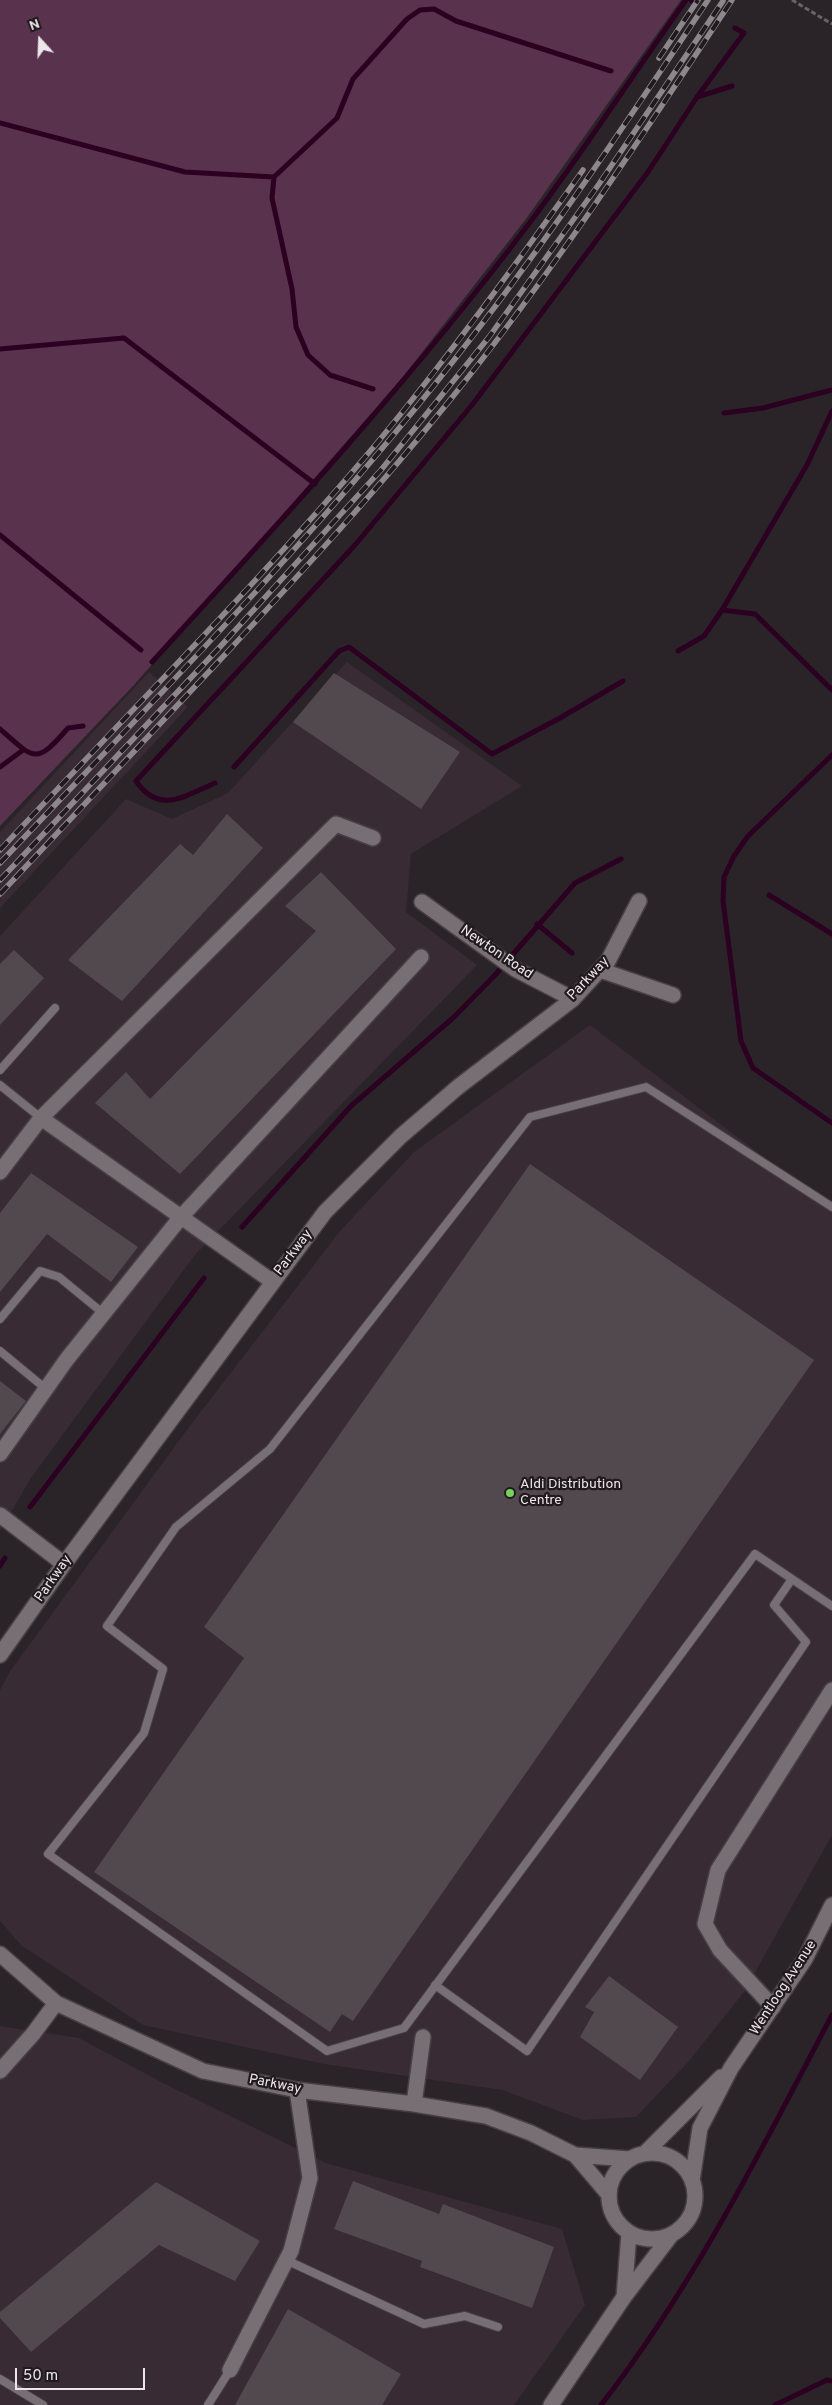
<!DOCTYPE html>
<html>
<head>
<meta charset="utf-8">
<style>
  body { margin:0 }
  #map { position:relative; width:832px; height:2405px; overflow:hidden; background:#2a2328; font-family:Overpass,sans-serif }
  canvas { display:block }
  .north { position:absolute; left:15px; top:15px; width:50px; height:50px; -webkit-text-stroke:4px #20191e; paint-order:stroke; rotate:340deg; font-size:14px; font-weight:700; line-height:20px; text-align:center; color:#ebe6e9 }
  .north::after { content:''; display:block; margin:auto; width:18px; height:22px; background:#ebe6e9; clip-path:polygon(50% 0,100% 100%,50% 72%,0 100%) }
  .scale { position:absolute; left:15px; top:2368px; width:130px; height:22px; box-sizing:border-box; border:2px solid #ebe6e9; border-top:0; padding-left:6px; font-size:15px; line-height:18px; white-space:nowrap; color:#ebe6e9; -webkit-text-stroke:4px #20191e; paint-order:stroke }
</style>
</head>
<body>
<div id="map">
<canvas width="832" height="2405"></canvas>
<div class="north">N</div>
<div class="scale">50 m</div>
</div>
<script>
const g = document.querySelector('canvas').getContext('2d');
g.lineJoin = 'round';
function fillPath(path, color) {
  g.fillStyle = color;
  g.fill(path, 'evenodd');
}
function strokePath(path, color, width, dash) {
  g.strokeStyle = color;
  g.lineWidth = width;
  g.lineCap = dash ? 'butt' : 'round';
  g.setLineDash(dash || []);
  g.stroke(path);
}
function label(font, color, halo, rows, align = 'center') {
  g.font = font + ' Overpass,sans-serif';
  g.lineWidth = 4.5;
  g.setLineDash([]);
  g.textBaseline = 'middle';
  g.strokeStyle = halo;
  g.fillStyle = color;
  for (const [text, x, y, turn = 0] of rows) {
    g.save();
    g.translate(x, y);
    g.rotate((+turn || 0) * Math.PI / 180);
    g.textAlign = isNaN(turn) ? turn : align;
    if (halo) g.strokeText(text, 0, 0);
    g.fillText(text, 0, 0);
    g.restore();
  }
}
const built = new Path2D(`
  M347 662 522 786 411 854 406 912 477 965 194 1256 31 1478 0 1531V936L126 799 172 819 228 793Z
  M149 672 188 707 0 908V832Z
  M590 1025 832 1209V1835L744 1992 689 2061 636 2117 583 2120 502 2090 324 2064 143 2025 22 1946 0 1921V1690L10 1671 189 1427 340 1231 414 1152Z
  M0 2026 79 2038 163 2083 326 2163 562 2229 585 2305 514 2405H0Z`);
const green = new Path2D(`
  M0 0H681L526 219 402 378 134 685 0 826Z`);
const stream = new Path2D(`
  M691 0 692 1
  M697 97 732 86
  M0 123 185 172 274 177 272 198 292 289 296 327 308 355 330 375 373 389
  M274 177 337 118 353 79 407 19 420 10 434 9 456 21 611 71
  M0 349 124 338 315 484
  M724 413 763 408 832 390
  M0 535 141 650
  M722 610 807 465 832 411
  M678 651 704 636 722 610 755 614 832 690
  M152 662C283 519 414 376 531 221 585 149 634 73 686 0
  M0 729C35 760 36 765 68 728L83 726
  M832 755 748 836 734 856 724 877 723 901 741 1041 753 1068 832 1123
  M0 767 23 750
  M234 767 339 651 349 647 492 754 560 718 623 681
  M215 783C185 796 159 815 136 781L355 545 472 405 648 172 697 97 744 33 735 28
  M769 895 832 934
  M537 924 572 953
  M242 1227 351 1106 454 1017 495 975 575 883 621 859
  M30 1507 204 1278
  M0 1566 5 1558
  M601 2405C694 2286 762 2148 832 2015
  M775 2405 827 2380 832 2381`);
const building = new Path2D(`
  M334 673 460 752 421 809 293 722Z
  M227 814 263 848 122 1001 68 960 180 844 193 855Z
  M321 872 396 949 180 1174 95 1103 126 1072 150 1099 316 931 285 906Z
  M14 950 44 978 0 1025V964Z
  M530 1164 814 1360 353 2021 342 2014 330 2032 94 1872 244 1658 204 1627Z
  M31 1173 138 1247 111 1282 47 1234 0 1292V1213Z
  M0 1381 26 1401 0 1434Z
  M609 1976 678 2027 640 2080 580 2037 594 2012 585 2007Z
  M353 2181 439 2214 443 2204 554 2247 532 2308 420 2267 422 2261 334 2229Z
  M156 2182 260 2241 235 2281 159 2245 31 2352 0 2318V2312Z
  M288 2309 401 2374 382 2405H235Z`);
const path = new Path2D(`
  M792 0 832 24`);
const lane = new Path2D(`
  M0 1070 55 1008
  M0 1085 41 1118
  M832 1207 646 1087 530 1117 270 1449 176 1527 107 1626 163 1669 144 1733 48 1854 327 2051 404 2028 755 1554 832 1606
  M0 1319 40 1271 59 1277 104 1314
  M0 1351 46 1389
  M435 1985 527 2051 806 1642 774 1605 792 1579
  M286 2260 424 2324 465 2316 498 2327
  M0 2379 43 2405
  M208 2405 230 2370`);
const street = new Path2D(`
  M422 902 515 969 573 999
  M600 970 673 995
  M41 1118 273 1282
  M0 1172 41 1118 336 824 373 838
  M0 1454 67 1359 181 1217 421 957
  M0 1515 64 1564
  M0 1655 64 1564 325 1212 401 1136 458 1087 573 999 608 961 639 901
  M0 1954 56 2003 203 2071 297 2090 414 2104 486 2116 531 2133 575 2155 609 2195
  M773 2007 720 1950 705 1924 718 1870 832 1690
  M0 2071 33 2034 56 2003
  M414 2104 423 2037
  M575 2155 630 2159
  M230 2370 291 2251 310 2178 297 2090`);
const secondary = new Path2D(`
  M609 2196a43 43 0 1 1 86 0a43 43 0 1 1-86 0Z
  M644 2154 721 2077
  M692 2181 700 2128 731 2068 805 1959 832 1905
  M624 2297 629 2233
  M551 2405 624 2297 672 2234`);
const rail = new Path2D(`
  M659 58 698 0
  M0 850C126 715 258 584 377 443 450 355 517 263 583 170
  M0 863C133 722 271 582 395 433 510 296 610 148 708 0
  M0 880 219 648 381 470 489 337 599 184 723 1
  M0 894C73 817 146 739 219 661 301 573 383 484 458 390 557 266 644 133 732 0`);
const markers = [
  [510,1493,5,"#77d259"]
];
const streetNames = [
  ["Newton Road",496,953,34],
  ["Parkway",589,979,-47],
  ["Parkway",294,1253,-53],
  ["Parkway",54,1579,-55],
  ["Wentloog Avenue",784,1988,-57],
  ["Parkway",275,2085,11]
];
const poiNames = [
  ["Aldi Distribution",520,1485],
  ["Centre",520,1501]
];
fillPath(built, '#382b34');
fillPath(green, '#59324e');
strokePath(stream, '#2b0021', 5);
fillPath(building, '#51494e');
strokePath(lane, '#464044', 10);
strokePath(street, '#464044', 18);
strokePath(secondary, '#464044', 18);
strokePath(path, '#696367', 3, [5, 2.5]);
strokePath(lane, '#786f75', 8);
strokePath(street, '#786f75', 15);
strokePath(secondary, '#786f75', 15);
strokePath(rail, '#8d878b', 5.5);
strokePath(rail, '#20191e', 4, [11]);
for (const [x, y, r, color] of markers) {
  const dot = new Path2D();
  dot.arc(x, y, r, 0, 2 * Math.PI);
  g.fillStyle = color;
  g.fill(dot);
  strokePath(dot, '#20191e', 2);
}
label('14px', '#ebe6e9', '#20191e', streetNames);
label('14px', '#ebe6e9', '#20191e', poiNames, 'left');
</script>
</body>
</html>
